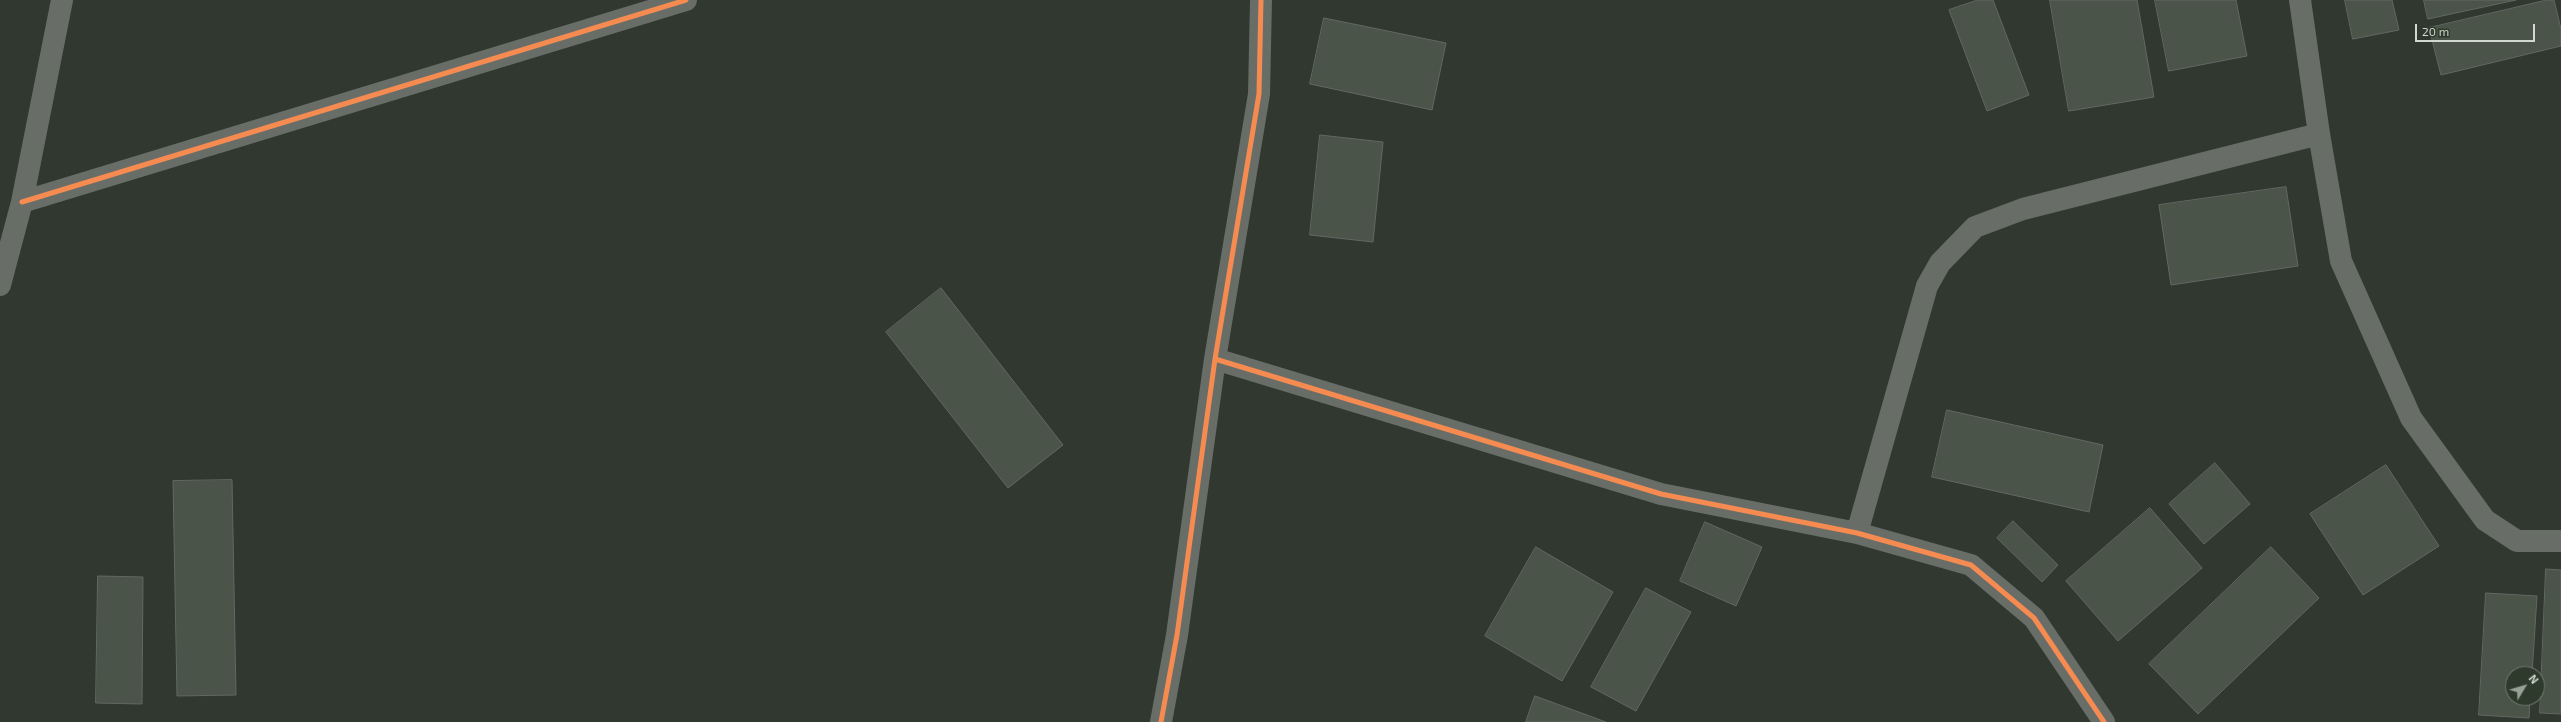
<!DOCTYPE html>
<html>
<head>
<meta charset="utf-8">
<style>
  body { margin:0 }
  #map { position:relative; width:2561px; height:722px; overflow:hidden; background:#313830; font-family:"Exo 2",sans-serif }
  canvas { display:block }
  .north { position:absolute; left:2505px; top:666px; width:40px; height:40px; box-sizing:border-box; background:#2e3b2c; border:1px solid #6f7a6d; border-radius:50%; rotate:52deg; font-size:11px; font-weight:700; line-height:16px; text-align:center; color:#d0d8cf }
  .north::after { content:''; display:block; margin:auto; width:14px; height:18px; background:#98a097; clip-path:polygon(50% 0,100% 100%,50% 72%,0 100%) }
  .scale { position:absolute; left:2415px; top:24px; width:120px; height:18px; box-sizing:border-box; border:2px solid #d0d8cf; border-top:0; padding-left:5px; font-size:12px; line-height:14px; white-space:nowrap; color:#d0d8cf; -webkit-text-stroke:3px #2e3b2c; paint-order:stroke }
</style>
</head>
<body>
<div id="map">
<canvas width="2561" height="722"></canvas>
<div class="north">N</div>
<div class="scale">20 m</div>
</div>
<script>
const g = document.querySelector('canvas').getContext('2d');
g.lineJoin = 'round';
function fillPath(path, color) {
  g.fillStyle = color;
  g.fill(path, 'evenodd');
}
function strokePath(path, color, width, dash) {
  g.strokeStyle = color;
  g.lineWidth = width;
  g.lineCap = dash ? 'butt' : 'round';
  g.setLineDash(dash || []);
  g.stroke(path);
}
const building = new Path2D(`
  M1978 0H1993L2029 95 1987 111 1949 10Z
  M2050 0H2137L2154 97 2069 111Z
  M2155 0H2236L2247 56 2169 71Z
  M2345 0H2392L2399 30 2353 39Z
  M2424 0H2516L2428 19Z
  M2547 0H2554L2561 29V46L2441 75 2429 28Z
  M1324 18 1446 43 1432 110 1310 84Z
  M1320 135 1383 142 1373 242 1310 235Z
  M2286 187 2298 266 2171 285 2159 205Z
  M941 288 1063 445 1008 488 886 332Z
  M1947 410 2103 445 2089 512 1932 477Z
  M2215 463 2250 504 2204 544 2169 504Z
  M2386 465 2439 546 2363 595 2310 514Z
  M232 480 236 695 177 696 173 481Z
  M2150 508 2202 568 2118 641 2066 581Z
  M2013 521 2058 565 2042 582 1997 538Z
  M1705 522 1762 547 1736 606 1680 581Z
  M1536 547 1613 592 1562 681 1485 636Z
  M2271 547 2319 598 2198 714 2149 664Z
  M2546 569 2561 570V714L2540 713Z
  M98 576 143 577 142 704 96 703Z
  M1646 588 1691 612 1636 711 1591 687Z
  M2486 593 2537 596 2532 674H2513V698H2530L2529 718 2479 715Z
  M1535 696 1606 722H1526Z`);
const minor = new Path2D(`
  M2300 0 2319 134 2341 261 2411 418 2485 520 2517 541H2561
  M22 202 686 0
  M0 285 22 202 62 0
  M1215 359 1661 494 1857 533 1971 565 2034 618 2104 722
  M1857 533 1927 286 1940 263 1975 227 2023 209 2319 134
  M1161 722 1177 635 1215 359 1259 94 1261 0`);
const cycleway = new Path2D(`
  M22 202 686 0
  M1215 359 1661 494 1857 533 1971 565 2034 618 2104 722
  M1161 722 1177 635 1215 359 1259 94 1261 0`);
fillPath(building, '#4a5448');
strokePath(building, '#626862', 1);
strokePath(minor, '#686e67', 22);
strokePath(cycleway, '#f68b52', 5);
</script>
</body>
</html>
